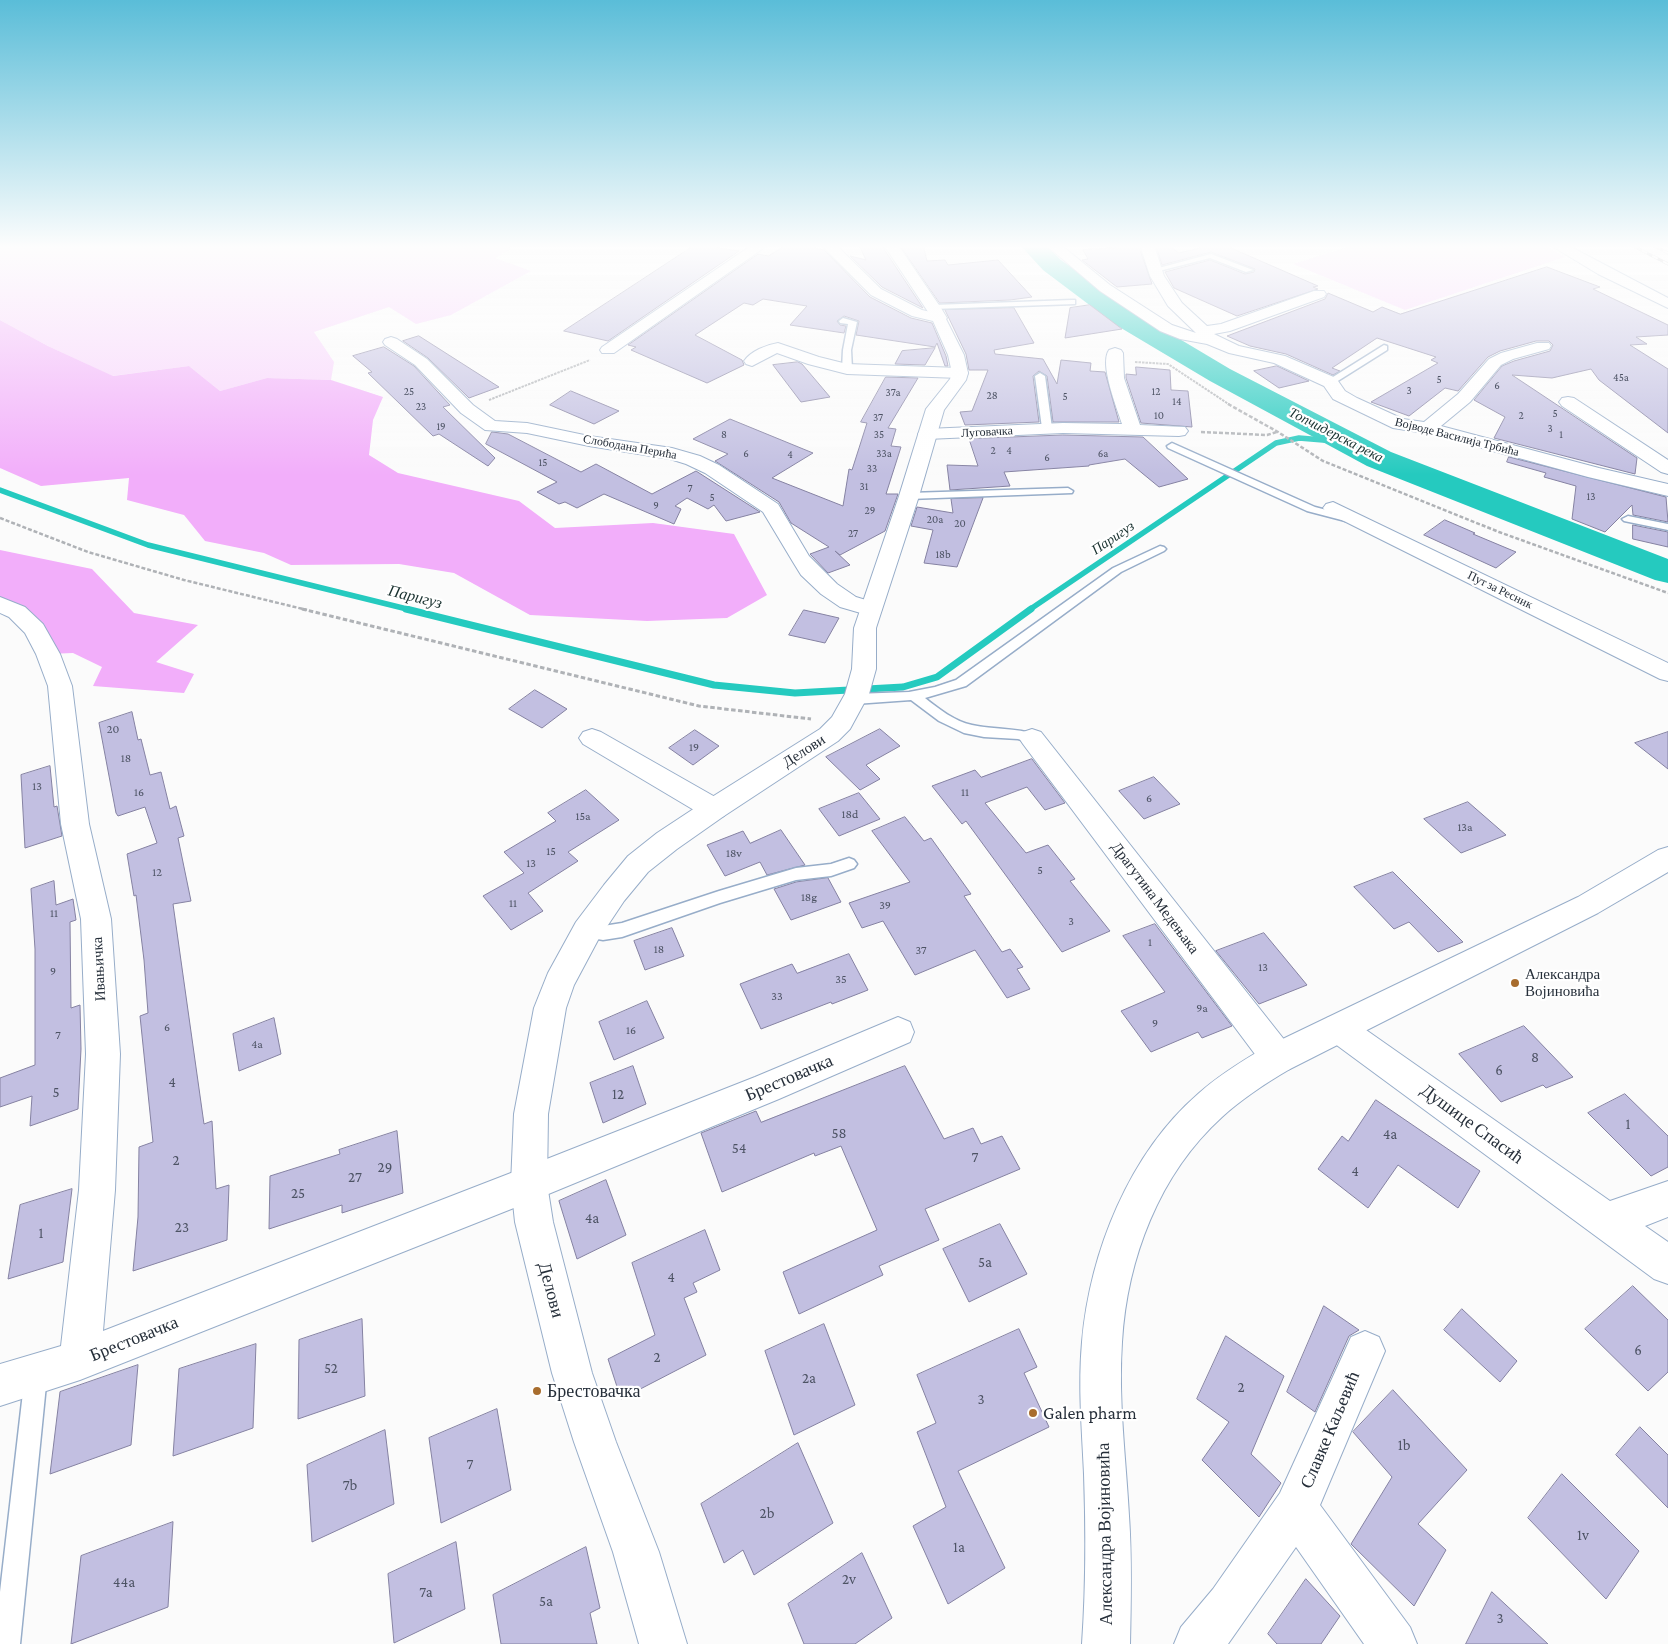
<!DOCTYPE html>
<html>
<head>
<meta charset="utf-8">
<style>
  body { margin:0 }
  canvas { display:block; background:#fbfbfb }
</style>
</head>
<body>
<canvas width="1668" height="1644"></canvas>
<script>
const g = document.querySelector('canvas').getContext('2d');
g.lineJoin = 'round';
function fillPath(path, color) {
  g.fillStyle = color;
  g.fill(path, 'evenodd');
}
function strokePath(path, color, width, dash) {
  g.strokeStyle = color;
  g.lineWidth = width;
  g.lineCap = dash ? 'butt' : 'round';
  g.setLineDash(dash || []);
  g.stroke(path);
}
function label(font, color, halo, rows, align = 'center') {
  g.font = font + ' "Crimson Pro",serif';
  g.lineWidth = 4.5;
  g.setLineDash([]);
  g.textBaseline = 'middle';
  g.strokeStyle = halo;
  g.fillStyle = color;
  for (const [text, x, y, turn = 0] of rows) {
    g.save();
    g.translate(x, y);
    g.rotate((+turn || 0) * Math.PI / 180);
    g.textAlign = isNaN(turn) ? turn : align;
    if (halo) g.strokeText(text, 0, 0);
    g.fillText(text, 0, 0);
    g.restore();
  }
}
const green = new Path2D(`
  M0 245H506L511 249 495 258 531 271 451 315 416 324 389 307 314 332 334 362 331 380 267 378 220 391 189 366 112 376 48 346 0 320Z
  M1355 245H1544L1565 257 1405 310 1293 264Z`);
const forest = new Path2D(`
  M0 320 48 346 113 376 189 366 220 391 267 378 331 380 383 397 373 420 369 455 398 473 519 501 555 528 653 523 734 534 767 595 727 618 647 621 530 615 454 573 399 564 291 565 264 553 205 541 184 515 127 500 129 478 41 486 0 468Z
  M0 550 92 569 134 613 198 625 156 662 194 674 184 693 93 686 102 667 73 653 48 654 0 604Z`);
const streamFar1 = new Path2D(`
  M0 490 148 545 411 610
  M1029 610 1276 443 1299 438 1347 442`);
const stream = new Path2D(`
  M406 609 714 685 795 693 903 687 937 677 1031 609`);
const river = new Path2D(`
  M1020 245H1046L1061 260 1136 313 1230 369 1391 452 1668 559V583L1655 580 1367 466 1210 381 1116 325 1043 270Z`);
const building = new Path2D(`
  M695 245 739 251 608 341 564 331Z
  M787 245H799L824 250 870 297 911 318 932 323 946 356 948 366H945L937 343 935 347 856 335 859 321 844 316 837 321 840 325 846 326 844 333 790 325 807 306 763 299 753 305 744 303 695 335 742 360 744 365 707 383 631 350 636 347 628 345 758 254 768 256Z
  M900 245H923L927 261 945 260 948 265 998 260 1032 297 1010 300 940 303Z
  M1168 245 1179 253 1213 245H1224L1318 286 1313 287 1318 289 1237 316 1174 288 1165 272 1210 260 1245 274 1254 272 1255 269 1211 252 1162 265 1156 246Z
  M882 246 923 308 882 287 850 256 866 260 860 247Z
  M1139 247 1152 284 1117 287 1082 260 1088 259 1083 250Z
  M1547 267 1600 287 1593 289 1668 325V335L1636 337 1647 344 1630 345 1668 369V433L1599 380 1591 369 1552 378 1512 375 1637 458 1635 474 1494 438 1505 417 1474 400 1502 366 1514 361 1550 351 1553 345 1549 341H1536L1500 351 1488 357 1458 391 1445 388 1409 416 1371 402 1438 363 1431 360 1436 357 1377 338 1332 368 1340 371 1333 375 1286 354 1250 346 1227 336 1325 299 1328 293 1373 312 1382 307 1400 314Z
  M1090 305 1122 329 1065 338 1070 308Z
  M1014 308 1034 343 994 350 995 354 1043 359 1057 384 1061 360 1091 363 1090 371 1105 372 1119 422H1053L1047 376 1039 371 1033 376 1039 422 965 425 960 412 972 411 988 370H969L966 354 945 310Z
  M419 336 499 387 469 398 428 358 403 341Z
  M384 347 414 366 450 405 443 407 495 458 488 466 439 434 433 436 368 373 372 372 353 356Z
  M935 348 925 365 895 364 902 351Z
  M798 362 802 364 830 397 801 402 773 365Z
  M1277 366 1309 381 1279 388 1254 371Z
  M1136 367 1170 370 1171 390 1188 391 1192 427 1141 423 1126 378V374L1136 375Z
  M886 377 918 378 888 428 896 429 891 446 901 447 886 494H898L885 531 840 555 835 551 850 565 828 573 810 554 829 547 791 523 779 502 715 461 728 454 693 439 730 419 813 453 772 478 843 506 849 469 852 470 867 423 861 422Z
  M571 391 619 411 594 424 550 405Z
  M492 432 508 434 581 472 596 464 652 494 696 471 760 512 726 521 714 505 708 509 687 498 675 506 681 509 674 524 604 494 577 508 565 502 559 504 537 492 557 482 486 444Z
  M1063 435 1143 437 1188 479 1159 487 1125 459 1089 465V466L1004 472 1010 486 950 490 947 465 978 466 969 439Z
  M1509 457 1666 497 1668 522 1633 515 1632 505 1605 532 1572 519 1576 486 1544 477 1546 473 1507 462Z
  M983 498 957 567 924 563 933 530 911 526 917 507 953 513 951 499Z
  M1445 520 1475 533 1473 534 1516 552 1496 568 1424 535Z
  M1633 525 1668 532V547L1633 539Z
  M804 610 839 618 825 643 789 635Z
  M535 690 567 709 542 728 509 709Z
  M132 712 138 740 141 739 150 775 161 772 170 809 176 806 184 836 178 838 191 901 173 904 204 1124 212 1121 216 1189 229 1185 227 1240 133 1271 138 1217 139 1147 153 1142 140 1016 148 1013 144 960 136 895 134 896 127 854 157 843 145 807 118 816 116 813 99 723Z
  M880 729 900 746 866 765 880 779 860 790 826 757Z
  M695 730 719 746 693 765 669 748Z
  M1668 732V769L1635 743Z
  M1032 759 1065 803 1045 810 1027 787 985 803 1026 853 1048 845 1075 879 1070 881 1110 931 1062 952 966 821 962 824 932 786 975 770 981 777Z
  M50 766 54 807 57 806 62 836 25 848 21 775Z
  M1154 777 1180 804 1144 819 1119 791Z
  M586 790 619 820 568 852 578 861 528 893 543 911 511 930 483 896 524 873 504 852 556 821 548 813Z
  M859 793 880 819 839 836 819 809Z
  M1468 802 1506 835 1461 853 1424 819Z
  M905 817 924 841 931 838 971 894 964 896 1002 952 1010 949 1023 967 1017 969 1030 989 1007 998 975 950 915 975 883 921 862 928 849 903 910 882 872 831Z
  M781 830 805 865 767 875 760 862 725 876 707 845 743 831 750 843Z
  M1393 872 1463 942 1438 952 1409 922 1394 929 1354 887Z
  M828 878 841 902 791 920 774 889 796 882Z
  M54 881 56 905 73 899 76 920 70 922 71 1008 80 1005 81 1049 78 1109 30 1126 32 1096 0 1107V1078L35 1065V949L31 889Z
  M1155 924 1232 1026 1202 1038 1198 1032 1151 1052 1121 1011 1165 992 1123 936Z
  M672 928 684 956 645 970 634 941Z
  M1264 933 1307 985 1259 1004 1216 951Z
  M849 954 868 990 832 1004 831 1002 761 1029 740 984 792 964 797 973Z
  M647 1001 664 1038 614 1060 599 1022Z
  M274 1018 281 1054 239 1071 233 1034Z
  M1524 1026 1573 1077 1546 1088 1543 1085 1501 1102 1459 1054Z
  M633 1066 646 1104 603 1123 590 1083Z
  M905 1066 944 1139 973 1128 981 1144 1002 1136 1020 1169 925 1209 939 1240 879 1266 883 1275 799 1314 783 1272 877 1230 841 1146 815 1156 814 1153 722 1192 701 1133 756 1111 761 1122Z
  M1625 1094 1668 1136V1167L1651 1176 1588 1113Z
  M1376 1100 1480 1171 1458 1208 1398 1165 1368 1208 1318 1169 1342 1136 1348 1141Z
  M397 1131 403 1193 342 1213V1205L269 1229 270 1176 340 1154 339 1150Z
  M606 1180 626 1235 577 1259 559 1201Z
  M72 1189 63 1262 8 1279 20 1205Z
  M1000 1224 1027 1274 969 1302 943 1249Z
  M705 1230 720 1270 693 1283 697 1292 684 1298 706 1355 621 1399 608 1359 655 1335 632 1263Z
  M1633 1286 1668 1320V1372L1648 1391 1585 1329Z
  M1324 1306 1359 1330 1349 1336 1315 1412 1287 1392Z
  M1462 1309 1517 1361 1500 1382 1444 1330Z
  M362 1319 365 1396 298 1419 299 1340Z
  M824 1324 855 1405 794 1435 765 1351Z
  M1019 1329 1037 1367 1024 1373 1049 1427 958 1471 1005 1568 948 1604 913 1526 946 1507 917 1432 936 1423 917 1375Z
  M1226 1336 1284 1376 1251 1454 1281 1483 1259 1517 1202 1460 1229 1422 1197 1399Z
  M256 1344 253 1428 173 1456 179 1369Z
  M138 1365 131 1445 50 1474 60 1392Z
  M1393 1390 1467 1470 1418 1524 1446 1550 1414 1606 1351 1544 1392 1477 1353 1432Z
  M497 1409 511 1490 441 1523 429 1438Z
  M1640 1427 1668 1455V1508L1616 1455Z
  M385 1430 394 1504 312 1542 307 1465Z
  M798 1443 833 1523 754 1575 743 1550 724 1563 701 1504Z
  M1562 1474 1639 1551 1606 1599 1528 1518Z
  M173 1522 168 1607 71 1644 81 1556Z
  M456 1542 465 1609 394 1643 388 1574Z
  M586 1547 600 1608 590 1613 597 1644H501L493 1595Z
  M862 1553 892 1618 855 1644H804L788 1604Z
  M1306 1579 1340 1616 1321 1644H1277L1268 1634Z
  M1492 1592 1548 1644H1466Z`);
const pathFar2 = new Path2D(`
  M1135 362 1168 364 1230 405
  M489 400 590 360`);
const pathFar1 = new Path2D(`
  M1228 404 1278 432 1323 461 1499 532 1668 593
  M1201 432 1267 435 1277 432
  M0 518 88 552 184 580 307 610`);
const path = new Path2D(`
  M302 609 699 706 811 719`);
const lane = new Path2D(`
  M1211 254 1253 270 1246 272 1210 258 1155 272 1151 270Z
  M1072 300H1075V304L933 309 929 307 933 305Z
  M843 318 857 322 851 350 852 369 847 372 842 369 843 350 848 324 840 323 839 321Z
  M1384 345 1387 346V350L1333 384H1327L1325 382Z
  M1040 373 1045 376 1052 428 1047 431 1042 428 1035 376Z
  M1172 443 1315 507 1357 518 1359 520 1353 523 1307 511 1168 448 1167 446Z
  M1068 488 1073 491 1072 493 909 499 904 496 909 493Z
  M1628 516 1668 524V530L1624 521 1622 519Z
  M1160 546 1164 547 1166 549 1164 551 1121 572 966 686 925 698C939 709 954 721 972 725 994 730 1015 727 1037 735L1039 738 1037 741 1032 743 1018 739 984 737 964 733 939 721 911 700 855 704 850 702 848 699 850 696 855 694 909 692 935 687 956 680 1113 568Z
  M849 858 854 860 857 864 854 868 831 876 796 880 720 903 622 937 603 940 581 936 579 931 581 926 587 924 603 926 622 923 719 891 796 868 831 864Z
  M36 1364 44 1367 47 1375 20 1644H0V1592L25 1375 28 1367Z`);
const street = new Path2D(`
  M752 245H768L614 353H602L600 350 602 347Z
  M884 245H898L941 308 947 318 944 321H934Z
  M1046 245H1061L1110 285 1172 325 1196 333 1168 306 1150 276 1140 245H1154L1164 276 1182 303 1207 326 1221 324 1314 291H1324L1326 294 1324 297 1230 331 1214 334 1239 346 1285 356 1336 378 1345 391 1357 398 1403 419 1424 422 1458 394 1489 359 1501 353 1537 343H1549L1551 346 1549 349 1513 359 1501 365 1470 402 1441 426 1599 468 1668 484V496L1588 477 1431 434 1393 428 1333 399 1324 386 1274 363 1229 353 1207 344 1180 339 1160 331 1100 291Z
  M391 337 397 339 427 359 473 405 495 421 527 423 589 436 672 448 700 456 719 465 778 504 809 556 837 584 856 597 879 604 882 609 879 614 871 616 840 607 821 594 801 575 793 562 763 512 705 473 686 464 670 459 589 446 527 433 485 430 461 413 415 365 385 345 383 342 385 339Z
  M778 343 819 357 847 364 960 368 966 369 968 373 966 377 960 378 847 374 808 364 777 353 752 366 746 364 744 361C751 351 766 345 778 343Z
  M1115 348 1121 350 1123 353 1124 378 1140 425 1185 427 1188 431 1185 435 1179 436 1063 433 927 439 921 438 918 434 921 430 927 429 1063 423 1122 424C1117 408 1099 364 1109 350Z
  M1568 397 1574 398 1668 460V474L1661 472 1562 406 1559 402 1562 398Z
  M1333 502 1668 663V681L1660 679 1326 512 1323 508 1326 504Z
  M0 597 25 607 43 624 60 654 72 686 89 824 111 919 120 1054 115 1190 103 1331 529 1166 755 1077 898 1017 910 1022 914 1032 910 1042 779 1099 529 1202 80 1380 0 1406V1364L61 1346 79 1190 86 1054 81 919 61 824 48 686 36 654 25 633 9 617 0 613Z
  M592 729 601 732 724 802 728 809 724 816 714 819 704 816 583 744 579 738 583 732Z
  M1032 729 1041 732 1290 1047 1295 1058 1290 1069 1278 1073 1266 1069 1023 744 1019 738 1023 732Z
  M1338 1014 1349 1018 1610 1201 1668 1181V1217L1645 1226 1668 1242V1284L1654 1279 1327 1038 1322 1028 1327 1018Z
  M1365 1331 1379 1337 1385 1351 1320 1505 1410 1627 1417 1644H1364L1296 1547 1228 1644H1174L1181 1627 1213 1589 1280 1493 1351 1337Z`);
const secondary = new Path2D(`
  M821 245H836L881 289 922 310 944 315 964 355 968 373 966 380 944 410 919 496 876 628V669L869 694 850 729 838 741 724 816 677 849 648 872 624 901 598 940 574 985 566 1008 548 1114 547 1184 553 1222 592 1373 616 1442 659 1552 687 1644H639L613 1552 574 1442 552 1373 515 1222 511 1184 514 1114 534 1008 548 973 576 922 604 885 628 856 657 833 704 802 820 729 832 717 845 694 852 669 854 628 899 496 926 409 950 379 952 373 948 355 933 321 912 316 871 295Z
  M1550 245H1567L1668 298V308L1598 274Z
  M1668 847V872L1598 913 1290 1069C1266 1083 1243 1098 1222 1117 1159 1174 1127 1259 1122 1342 1118 1400 1126 1459 1129 1516 1132 1559 1131 1601 1130 1644H1082C1086 1587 1086 1531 1084 1474 1082 1430 1078 1386 1082 1342 1090 1252 1129 1154 1198 1094 1219 1075 1242 1061 1266 1047L1578 897 1658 850Z`);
const rail = new Path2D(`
  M1631 245 1668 264
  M1652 245 1668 253`);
const markers = [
  [1515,983,5,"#a86d2e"],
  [537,1391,5,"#a86d2e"],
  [1033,1413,5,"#a86d2e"]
];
const farNumbernames = [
  ["45a",1621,378],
  ["5",1439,380],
  ["6",1497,386],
  ["3",1409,391],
  ["25",409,392],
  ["12",1156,392],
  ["37a",893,393],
  ["28",992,396],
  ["5",1065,397],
  ["14",1177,402],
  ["23",421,407],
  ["5",1555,414],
  ["10",1159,416],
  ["2",1521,416],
  ["37",878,418],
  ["19",441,427],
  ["3",1550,429],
  ["8",724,435],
  ["35",879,435],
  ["1",1561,435],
  ["2",993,451],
  ["4",1009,451],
  ["6",746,454],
  ["33a",884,454],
  ["6a",1103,454],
  ["4",790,455],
  ["6",1047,458],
  ["15",543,463],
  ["33",872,469],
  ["31",864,487],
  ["7",690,489],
  ["13",1591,497],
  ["5",712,498],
  ["9",656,506],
  ["29",870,511],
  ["20a",935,520],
  ["20",960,524],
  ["27",853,534],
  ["18b",943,555]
];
const farStreetnames = [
  ["Луговачка",987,432,-3],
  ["Војводе Василија Трбића",1457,437,14],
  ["Слободана Перића",630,447,10],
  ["Пут за Ресник",1500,590,26]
];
const numberNames = [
  ["20",113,729],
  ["19",694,747],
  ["18",126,758],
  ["13",37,786],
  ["16",139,792],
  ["11",965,792],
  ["6",1149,798],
  ["18d",850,814],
  ["15a",583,816],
  ["13a",1465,827],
  ["15",551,851],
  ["18v",734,853],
  ["13",531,863],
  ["5",1040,870],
  ["12",157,872],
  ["18g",809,897],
  ["11",513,903],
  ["39",885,905],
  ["11",54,913],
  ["3",1071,921],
  ["1",1150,942],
  ["18",659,949],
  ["37",921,950],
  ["13",1263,967],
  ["9",53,971],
  ["35",841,979],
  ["33",777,996],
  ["9a",1202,1008],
  ["9",1155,1023],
  ["6",167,1027],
  ["16",631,1030],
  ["7",58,1035],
  ["4a",257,1044]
];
const farWaternames = [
  ["Топчидерска река",1336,435,27],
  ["Паригуз",1113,538,-34]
];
const streetNames = [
  ["Делови",804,751,-33],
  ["Драгутина Медењака",1155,898,53],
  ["Ивањичка",99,969,-93]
];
const poiNames = [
  ["Александра",1525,974],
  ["Војиновића",1525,991]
];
const nearNumbernames = [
  ["8",1535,1057],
  ["6",1499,1070],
  ["4",172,1082],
  ["5",56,1092],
  ["12",618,1094],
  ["1",1628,1124],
  ["58",839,1133],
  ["4a",1390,1134],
  ["54",739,1148],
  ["7",975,1157],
  ["2",176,1160],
  ["29",385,1167],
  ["4",1355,1171],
  ["27",355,1177],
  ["25",298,1193],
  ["4a",592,1218],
  ["23",182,1227],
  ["1",41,1233],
  ["5a",985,1262],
  ["4",671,1277],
  ["6",1638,1350],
  ["2",657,1357],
  ["52",331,1368],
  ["2a",809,1378],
  ["2",1241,1387],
  ["3",981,1399],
  ["1b",1404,1445],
  ["7",470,1464],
  ["7b",350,1485],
  ["2b",767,1513],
  ["1v",1583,1535],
  ["1a",959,1547],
  ["2v",849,1579],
  ["44a",124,1582],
  ["7a",426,1592],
  ["5a",546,1601],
  ["3",1500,1618]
];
const waterNames = [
  ["Паригуз",415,597,14]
];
const nearStreetnames = [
  ["Брестовачка",789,1078,-23],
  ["Душице Спасић",1472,1124,36],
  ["Делови",551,1290,75],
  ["Брестовачка",134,1339,-22],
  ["Славке Каљевић",1330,1430,-67],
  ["Александра Војиновића",1105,1534,-91]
];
const nearPoinames = [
  ["Брестовачка",547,1391],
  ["Galen pharm",1043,1413]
];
fillPath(green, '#f8d3fc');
fillPath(forest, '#f2aefa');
strokePath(streamFar1, '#25cabf', 5.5);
strokePath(stream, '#25cabf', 7);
fillPath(river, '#25cabf');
fillPath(building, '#c2bfe1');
strokePath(building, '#8582a2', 1);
strokePath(lane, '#97adc9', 3);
strokePath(street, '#97adc9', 2);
strokePath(secondary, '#97adc9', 2);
strokePath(pathFar2, '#afb2b6', 2, [2.5, 1]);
strokePath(pathFar1, '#afb2b6', 2.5, [4, 2]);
strokePath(path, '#afb2b6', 3, [4.5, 2.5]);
fillPath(lane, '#fff');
fillPath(street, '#fff');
fillPath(secondary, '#fff');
strokePath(rail, '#7d8288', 3);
strokePath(rail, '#fff', 2, [6]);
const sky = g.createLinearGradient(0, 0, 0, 475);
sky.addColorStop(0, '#5abdd8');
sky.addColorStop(0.52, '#fdfdfd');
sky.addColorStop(1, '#fdfdfd00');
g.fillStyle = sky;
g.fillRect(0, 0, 1668, 475);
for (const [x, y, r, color] of markers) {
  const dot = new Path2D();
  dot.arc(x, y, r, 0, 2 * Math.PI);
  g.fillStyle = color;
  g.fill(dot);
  strokePath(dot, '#fff', 2);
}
label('11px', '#4d5364', null, farNumbernames);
label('12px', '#262f3a', '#fff', farStreetnames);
label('12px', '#4d5364', null, numberNames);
label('italic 14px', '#19312f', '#fff', farWaternames);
label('15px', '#262f3a', '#fff', streetNames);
label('15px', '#262f3a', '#fff', poiNames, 'left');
label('15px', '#4d5364', null, nearNumbernames);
label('italic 16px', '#19312f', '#fff', waterNames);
label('18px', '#262f3a', '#fff', nearStreetnames);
label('18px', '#262f3a', '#fff', nearPoinames, 'left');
</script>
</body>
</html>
